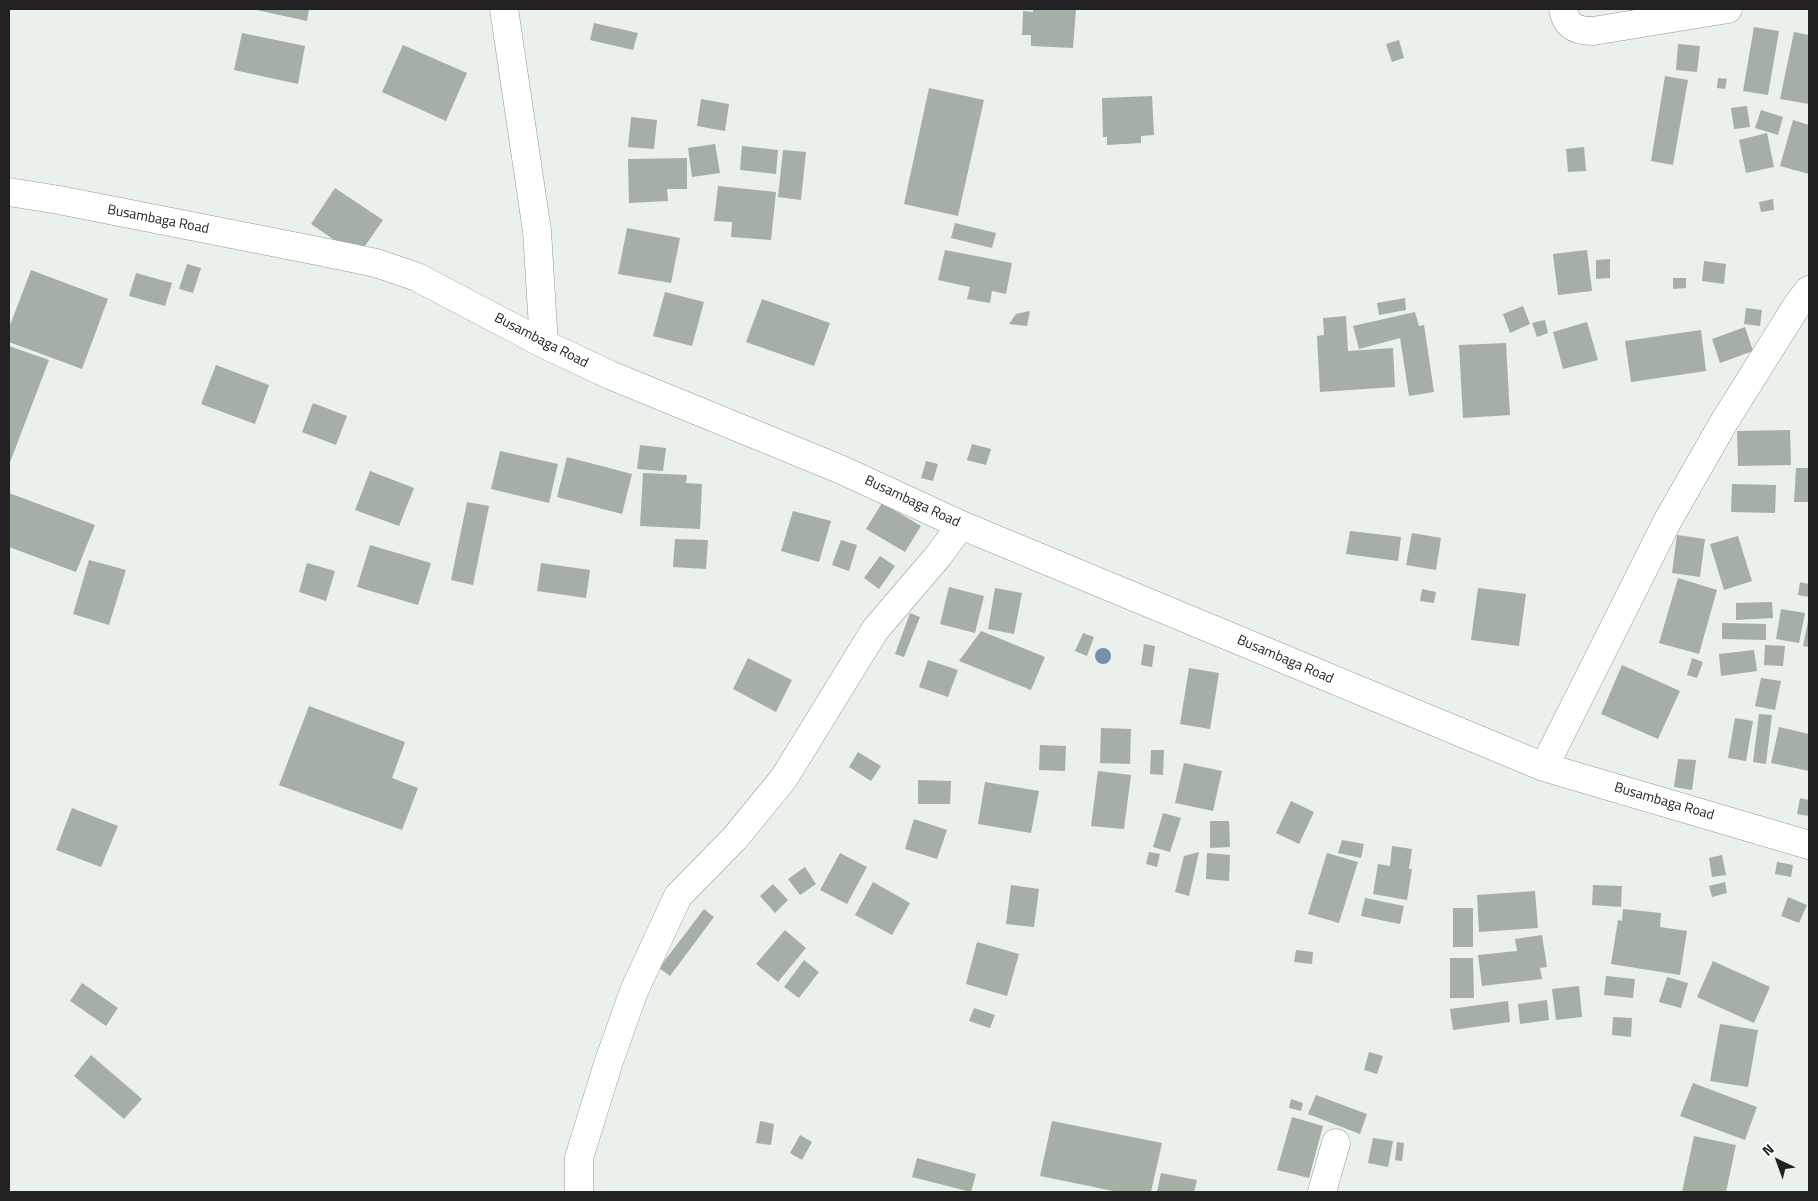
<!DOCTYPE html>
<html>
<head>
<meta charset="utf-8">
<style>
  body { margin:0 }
  #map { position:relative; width:1818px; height:1201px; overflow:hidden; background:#e9f1ea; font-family:"Titillium Web",sans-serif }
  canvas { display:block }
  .frame { position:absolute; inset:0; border:10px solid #212121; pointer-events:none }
  .north { position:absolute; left:1753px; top:1136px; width:50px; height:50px; -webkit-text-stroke:4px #fff; paint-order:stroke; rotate:318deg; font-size:14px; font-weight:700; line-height:20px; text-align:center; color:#212121 }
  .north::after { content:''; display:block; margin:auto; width:18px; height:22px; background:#212121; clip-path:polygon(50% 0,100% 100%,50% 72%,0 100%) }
</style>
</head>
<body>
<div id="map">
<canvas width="1818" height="1201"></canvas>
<div class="frame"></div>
<div class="north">N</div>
</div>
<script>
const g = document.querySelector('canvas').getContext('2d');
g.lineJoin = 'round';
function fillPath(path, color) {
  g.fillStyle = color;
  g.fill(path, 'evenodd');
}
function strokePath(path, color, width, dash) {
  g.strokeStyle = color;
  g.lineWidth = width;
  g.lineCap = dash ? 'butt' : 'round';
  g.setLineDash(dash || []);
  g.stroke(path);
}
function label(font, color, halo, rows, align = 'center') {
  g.font = font + ' "Titillium Web",sans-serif';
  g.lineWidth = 5;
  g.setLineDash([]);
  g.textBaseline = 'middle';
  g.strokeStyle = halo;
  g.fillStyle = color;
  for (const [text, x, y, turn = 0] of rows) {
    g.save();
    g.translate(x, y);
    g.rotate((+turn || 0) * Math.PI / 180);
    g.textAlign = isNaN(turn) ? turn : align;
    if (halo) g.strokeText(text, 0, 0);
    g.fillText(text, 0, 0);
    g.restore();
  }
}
const building = new Path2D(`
  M252 9H309L307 21Z
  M1033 9H1076L1073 48 1031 46V35H1022L1023 11 1033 12Z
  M594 23 638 33 633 50 590 40Z
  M1754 27 1779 31 1768 95 1743 91Z
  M1794 32 1809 35V104L1780 99Z
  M242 33 305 46 298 84 234 70Z
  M1399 40 1404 58 1392 62 1386 44Z
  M1678 44 1700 46 1697 72 1676 70Z
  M403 45 467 73 446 121 382 92Z
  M1665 76 1688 80 1673 165 1651 161Z
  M1718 78 1727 79 1725 89 1717 88Z
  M929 88 984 100 958 216 904 204Z
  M1152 96 1154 135 1141 136V143L1107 145V137H1103L1102 98Z
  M701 99 729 104 725 131 697 126Z
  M1747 106 1750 127 1734 129 1731 108Z
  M1761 110 1783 117 1778 135 1755 128Z
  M631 117 657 120 654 149 628 147Z
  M1793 120 1809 125V174L1780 166Z
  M1767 133 1774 167 1746 173 1739 140Z
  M715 144 720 173 692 177 688 148Z
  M742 146 778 150 776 174 740 170Z
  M1584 147 1586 171 1568 172 1566 149Z
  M783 150 806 152 801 200 778 197Z
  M687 158V189H667L668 201 629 203 628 159Z
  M718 186 776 192 771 240 731 237 732 222 714 221Z
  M335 188 383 220 358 256 311 224Z
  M1773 199 1774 210 1761 212 1759 202Z
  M955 223 996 233 992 248 951 238Z
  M627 228 680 238 671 283 618 274Z
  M945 250 1012 263 1006 294 992 291 990 303 967 299 970 287 938 280Z
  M1587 250 1592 291 1558 295 1553 254Z
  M1610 259V278L1596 279V260Z
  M1704 261 1726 264 1724 284 1702 281Z
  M187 264 201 268 193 293 179 289Z
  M31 270 108 299 82 369 9 342V328Z
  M136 273 172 283 165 306 129 296Z
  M1673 278H1686V288L1673 289Z
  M665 292 704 302 692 346 653 336Z
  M1405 298 1406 310 1379 315 1377 303Z
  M762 299 830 323 814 366 746 342Z
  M1523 306 1530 324 1510 333 1503 314Z
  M1746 308 1762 310 1760 326 1744 324Z
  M1030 311 1027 326 1009 324 1016 314Z
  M1415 312 1419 326 1424 325 1434 392 1409 396 1400 338 1359 349 1353 326Z
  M1346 316 1348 351 1393 348 1395 387 1320 392 1317 336 1324 335 1323 318Z
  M1545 320 1548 333 1537 337 1532 323Z
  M1587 322 1598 360 1563 369 1553 332Z
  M1745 327 1753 351 1720 363 1712 339Z
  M1701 330 1706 371 1631 382 1625 341Z
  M1506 343 1510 415 1463 418 1459 345Z
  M9 346 49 360 9 465Z
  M216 365 269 385 255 424 201 404Z
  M313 403 347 416 336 445 302 432Z
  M1790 430 1791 465 1738 466 1737 431Z
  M972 444 991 449 986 465 967 460Z
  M640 445 666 448 663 471 637 469Z
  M500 451 558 464 549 503 491 489Z
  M567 457 632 474 622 514 557 497Z
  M926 461 938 464 933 481 921 478Z
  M1796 468H1809V502H1794Z
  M370 471 414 488 399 526 355 510Z
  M643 473 687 475 686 483 702 484 700 529 640 526Z
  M1732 484 1776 485 1775 513 1731 512Z
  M9 493 95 525 76 572 9 547Z
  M467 502 489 506 473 585 451 580Z
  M882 503 921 526 905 552 866 529Z
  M793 511 831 521 819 562 781 551Z
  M1350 531 1401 537 1398 561 1346 554Z
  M1412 533 1441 538 1436 570 1406 565Z
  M1677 535 1705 539 1700 577 1672 573Z
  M1738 536 1752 581 1724 590 1710 544Z
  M675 539 708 540 706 569 673 567Z
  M841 540 857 545 849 571 832 565Z
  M370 545 431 563 418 605 357 587Z
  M880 556 895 566 879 589 864 578Z
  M89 560 126 570 109 625 73 614Z
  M307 563 335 571 326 601 299 592Z
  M541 563 590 570 586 598 537 591Z
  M1678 578 1717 590 1699 654 1659 643Z
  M1800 582 1809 584V597L1798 595Z
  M949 587 984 596 975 633 940 624Z
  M995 588 1022 593 1014 634 988 629Z
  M1478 588 1526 594 1519 646 1471 640Z
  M1422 589 1436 592 1434 603 1420 601Z
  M1772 602 1773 618 1736 620V603Z
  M1781 609 1805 613 1799 643 1776 639Z
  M910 613 920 617 904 657 895 654Z
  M1808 621H1809V647L1803 646Z
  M1722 623 1766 624V640L1722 639Z
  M981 631 1045 657 1031 690 959 661Z
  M1083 633 1094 637 1087 656 1075 651Z
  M1144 644 1155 646 1152 667 1141 665Z
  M1765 645 1785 646 1783 666 1764 665Z
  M1754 650 1757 671 1721 676 1719 654Z
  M748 658 792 680 776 712 733 689Z
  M1692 658 1703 662 1697 678 1687 675Z
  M928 660 958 670 948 697 919 687Z
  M1622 665 1680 691 1658 739 1601 714Z
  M1189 668 1219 673 1210 729 1180 724Z
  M1761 678 1781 681 1775 710 1755 706Z
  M309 706 405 742 392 778 418 788 402 830 279 785Z
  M1759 714 1772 715 1766 764 1753 762Z
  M1735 718 1753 721 1746 761 1728 758Z
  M1779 727 1809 734V771L1771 763Z
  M1101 728 1131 729 1130 764 1100 763Z
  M1040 745 1066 746 1065 771 1039 770Z
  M1151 750H1164L1163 775 1150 774Z
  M858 752 881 766 871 781 849 767Z
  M1678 759 1696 760 1692 790 1674 787Z
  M1184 763 1222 771 1213 811 1175 803Z
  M1098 771 1131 775 1124 829 1091 826Z
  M918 780 951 781 950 804H918Z
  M985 782 1039 791 1031 833 978 824Z
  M1800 798 1809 800V816L1797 814Z
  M1291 801 1314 812 1299 844 1276 833Z
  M72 808 118 826 101 867 56 850Z
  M1163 813 1181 818 1170 852 1153 847Z
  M914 819 947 830 937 859 905 849Z
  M1210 821H1229L1230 847 1210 848Z
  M1342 840 1364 844 1361 858 1338 853Z
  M1392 846 1412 849 1409 869H1412L1407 900 1373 894 1378 864 1390 866Z
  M1149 852 1160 854 1157 867 1146 864Z
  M1199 852 1189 896 1175 892 1184 856Z
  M840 853 867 867 847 904 820 890Z
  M1207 853 1230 855 1229 881 1206 879Z
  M1327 853 1358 862 1339 923 1308 914Z
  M1722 855 1726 875 1712 877 1709 858Z
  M1777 862 1793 865 1791 877 1775 874Z
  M805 867 816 884 800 895 788 879Z
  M873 882 910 903 892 935 855 915Z
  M1725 882 1727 893 1712 897 1709 886Z
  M773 884 788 900 775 913 760 896Z
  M1011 885 1039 889 1034 927 1006 924Z
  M1593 885 1622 886 1621 907 1592 905Z
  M1535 891 1538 928 1479 932 1477 895Z
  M1788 897 1807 905 1799 923 1781 916Z
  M1365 898 1404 906 1400 924 1361 916Z
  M1453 908H1473V947H1453Z
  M704 909 714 917 670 976 659 968Z
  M1623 909 1661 913 1660 927 1687 931 1680 975 1611 964 1618 920 1622 921Z
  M785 930 806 948 778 982 756 964Z
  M1542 935 1547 967 1540 968 1542 979 1482 986 1478 955 1517 951 1515 939Z
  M977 942 1019 954 1007 996 966 984Z
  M1296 950 1313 952 1312 964 1294 962Z
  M1450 958H1473L1474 998H1450Z
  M804 960 819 972 799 998 784 987Z
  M1713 961 1770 987 1754 1023 1697 997Z
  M1606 976 1635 979 1633 998 1604 995Z
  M1667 977 1688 983 1681 1008 1659 1002Z
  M82 983 118 1008 106 1026 70 1001Z
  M1579 986 1582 1017 1556 1020 1552 989Z
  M1547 1000 1549 1020 1520 1024 1518 1004Z
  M1508 1001 1510 1022 1453 1030 1450 1009Z
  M974 1008 995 1015 990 1028 969 1021Z
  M1613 1017 1632 1018 1631 1037 1612 1035Z
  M1720 1024 1758 1030 1748 1087 1710 1081Z
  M1369 1052 1383 1056 1377 1074 1364 1070Z
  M91 1055 142 1099 124 1119 74 1076Z
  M1693 1083 1757 1107 1745 1140 1680 1116Z
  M1316 1095 1367 1114 1360 1134 1308 1114Z
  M1291 1099 1303 1103 1301 1111 1289 1108Z
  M1292 1117 1323 1126 1309 1178 1277 1170Z
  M760 1121 774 1124 771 1145 756 1143Z
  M1052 1121 1162 1143 1151 1192H1118L1040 1176Z
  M800 1135 812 1142 802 1160 790 1153Z
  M1694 1136 1736 1145 1726 1192H1682Z
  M1373 1138 1393 1141 1388 1167 1368 1163Z
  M1397 1142 1404 1143 1402 1161 1395 1160Z
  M917 1158 976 1174 971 1192 912 1177Z
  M1161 1173 1197 1180 1194 1192H1157Z`);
const street = new Path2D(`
  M504 9 537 231 544 344
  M1563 9C1566 27 1577 31 1593 31L1728 9
  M9 192 59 200 323 252 376 263 417 277 544 344 610 375 842 470 961 525 1544 767 1809 845
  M1544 767 1668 520 1724 422 1798 304 1809 290
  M579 1192V1158L608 1064 634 991 678 896 734 839 784 778 875 630 939 555 961 525
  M1322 1192 1336 1143`);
const trees = [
  [1103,656]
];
const streetNames = [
  ["Busambaga Road",158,220,11],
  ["Busambaga Road",541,341,27],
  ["Busambaga Road",912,502,25],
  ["Busambaga Road",1285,660,23],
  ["Busambaga Road",1664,802,16]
];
fillPath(building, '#a5afa5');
strokePath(street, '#989898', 29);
strokePath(street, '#fff', 28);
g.fillStyle = '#768fab';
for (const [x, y] of trees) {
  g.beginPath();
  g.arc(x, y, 8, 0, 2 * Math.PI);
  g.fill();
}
label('14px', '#212121', '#fff', streetNames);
</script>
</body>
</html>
